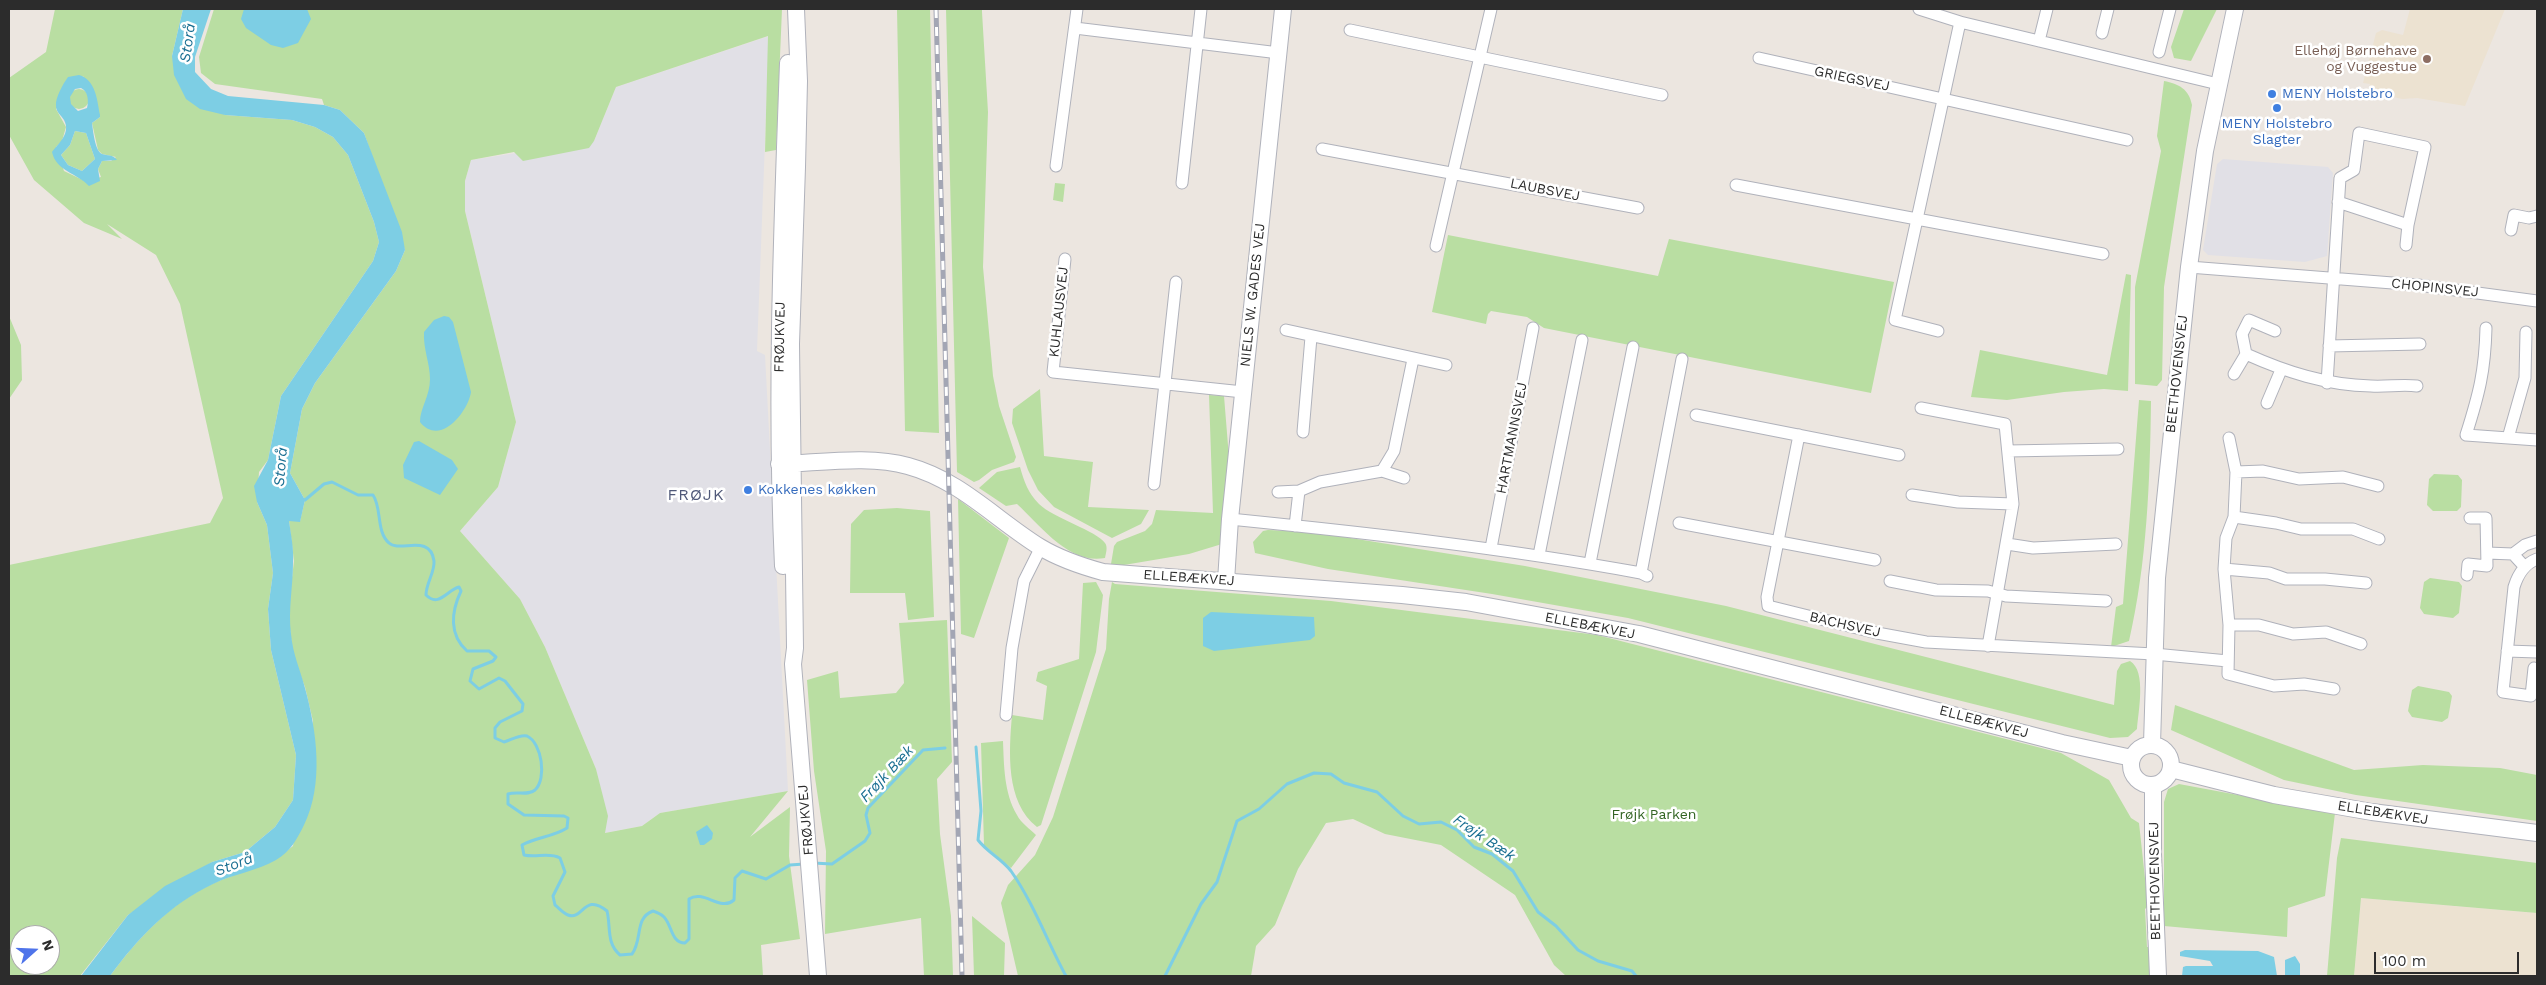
<!DOCTYPE html>
<html>
<head>
<meta charset="utf-8">
<style>
  body { margin:0 }
  #map { position:relative; width:2546px; height:985px; overflow:hidden; background:#ece6e0; font-family:"Work Sans",sans-serif }
  canvas { display:block }
  .frame { position:absolute; inset:0; border:10px solid #2c2c2c; pointer-events:none }
  .north { position:absolute; left:10px; top:925px; width:50px; height:50px; box-sizing:border-box; background:#fff; border:1px solid #ababab; border-radius:50%; rotate:70deg; font-size:14px; font-weight:700; line-height:20px; text-align:center; color:#2c2c2c }
  .north::after { content:''; display:block; margin:auto; width:18px; height:22px; background:#4f74ea; clip-path:polygon(50% 0,100% 100%,50% 72%,0 100%) }
  .scale { position:absolute; left:2374px; top:952px; width:145px; height:22px; box-sizing:border-box; border:2px solid #2c2c2c; border-top:0; padding-left:6px; font-size:15px; line-height:18px; white-space:nowrap; color:#2c2c2c; -webkit-text-stroke:4px #fff; paint-order:stroke }
</style>
</head>
<body>
<div id="map">
<canvas width="2546" height="985"></canvas>
<div class="frame"></div>
<div class="north">N</div>
<div class="scale">100 m</div>
</div>
<script>
const g = document.querySelector('canvas').getContext('2d');
g.lineJoin = 'round';
function fillPath(path, color) {
  g.fillStyle = color;
  g.fill(path, 'evenodd');
}
function strokePath(path, color, width, dash) {
  g.strokeStyle = color;
  g.lineWidth = width;
  g.lineCap = dash ? 'butt' : 'round';
  g.setLineDash(dash || []);
  g.stroke(path);
}
function label(font, color, halo, rows, align = 'center') {
  g.font = font + ' "Work Sans",sans-serif';
  g.lineWidth = 5;
  g.setLineDash([]);
  g.textBaseline = 'middle';
  g.strokeStyle = halo;
  g.fillStyle = color;
  for (const [text, x, y, turn = 0] of rows) {
    g.save();
    g.translate(x, y);
    g.rotate((+turn || 0) * Math.PI / 180);
    g.textAlign = isNaN(turn) ? turn : align;
    if (halo) g.strokeText(text, 0, 0);
    g.fillText(text, 0, 0);
    g.restore();
  }
}
const industrial = new Path2D(`
  M769 36 757 351 765 355 788 791 660 813 642 826 605 833 596 769 545 647 520 599 460 531 498 487 516 422 465 211V181L471 160 594 141 616 87Z
  M2223 159 2328 167 2333 173 2327 256 2305 262 2208 255 2203 250 2217 164Z`);
const education = new Path2D(`
  M2410 9H2505L2465 106 2417 98 2402 99 2369 91 2370 84 2363 83 2376 33 2382 30 2403 35Z
  M2361 898 2537 913V976H2354Z`);
const green = new Path2D(`
  M55 9H183L172 56 225 115 292 120 315 127 333 137 348 155 374 222 379 242 373 261 281 396 268 460 259 472 257 502 267 525 273 573 268 609 271 650 296 755 293 800 275 827 245 852 212 862 128 915 80 976H9V565L210 523 223 498 180 304 156 255 107 224 122 239 84 223 34 180 9 135V78L46 52ZM83 76 100 117 92 123 98 150 102 154 116 157 111 161H102L98 169 101 177 85 181 64 171 56 147 62 141 66 127 56 109ZM20 935H50V965H20Z
  M214 9H782L776 150 765 152 768 36 616 87 594 141 589 148 523 161 514 152 471 160 465 181V211L516 422 498 487 460 531 520 599 545 647 596 769 608 816 605 833 642 826 660 813 788 791 750 837 790 807 789 856 800 939 761 945 763 976H110C138 938 171 902 214 883 243 871 269 865 293 846L313 721 305 687 293 656 288 611 294 561 289 521H300L305 500 290 473 302 409 315 383 396 271 405 250 364 133 340 110 324 105 322 99 215 84 201 73 199 57Z
  M897 9H930L939 433 905 431Z
  M946 9H982V12L988 112 983 267 993 376 999 406 1016 457 1014 462 992 470 979 480 974 482 957 472Z
  M2184 9H2217L2191 61 2174 58 2171 47Z
  M2164 81C2179 84 2189 89 2192 105L2164 287 2162 380 2157 386 2135 384V287L2161 151 2157 136Z
  M69 99a10 10 0 1 1 20 0a10 10 0 1 1-20 0Z
  M75 131 86 133 95 159 82 171 68 165 61 155 70 145Z
  M1055 183 1065 184 1063 202 1053 200Z
  M1448 235 1658 276 1669 239 1894 282 1871 393 1544 328 1527 317 1491 311 1488 314 1486 324 1432 312Z
  M2126 274 2131 275 2128 391 2104 389 2064 392 2007 400 1971 397 1980 350 2107 375Z
  M9 316 21 345 22 380 9 399Z
  M1040 389 1044 456 1093 462 1088 507 1149 510 1141 524 1112 538 1054 507 1038 490 1028 470 1012 423 1013 409Z
  M1209 395 1224 396 1230 470 1222 544 1189 554 1118 566 1111 564 1114 546 1117 542 1145 531 1152 524 1156 510 1213 513Z
  M2139 400 2151 401C2150 481 2147 563 2129 641L2111 647 2116 607 2123 604Z
  M1020 467C1024 481 1028 493 1039 504 1053 518 1097 531 1105 543 1108 547 1106 553 1105 558 1069 565 1040 525 1017 504L1006 506 979 488 997 472Z
  M2434 474 2458 475 2462 480 2461 507 2457 511H2433L2427 505 2429 479Z
  M958 499 1009 538 974 638 961 634Z
  M897 508 930 511 934 617 908 620 905 593H850L851 524 864 510Z
  M1268 530 1313 532 1525 566 1726 606 2114 705 2117 671 2121 664 2130 661C2147 671 2138 713 2137 729L2128 737 2110 738 1628 618 1492 594 1328 569 1255 553 1253 542 1263 531Z
  M2430 578 2459 582 2462 586 2459 613 2453 618 2424 614 2420 608 2424 582Z
  M1096 582 1103 595 1096 652 1041 825 1037 827C1005 802 1009 751 1012 715L1043 720 1047 686 1036 681 1038 672 1079 659 1083 583Z
  M1112 582 1115 584 1331 601 1597 635 2061 753 2109 780 2131 818 2139 823 2148 906 2145 909 2147 947H2149V976H1566L1554 965 1515 895 1441 845 1385 834 1353 819 1326 823 1298 869 1275 925 1256 946 1251 976H1018L1001 903 1008 885 1035 855 1053 817 1106 649 1109 599Z
  M947 620 952 762 937 779 940 834 951 916 953 976H924L921 918 825 934 826 851 814 771 807 680 838 671 840 698 896 693 904 683 899 623Z
  M2418 686 2449 692 2452 696 2448 718 2442 722 2412 717 2408 711 2412 690Z
  M2175 705 2354 770 2423 765 2500 768 2537 775V821L2356 795 2284 780 2171 730Z
  M1003 741C1004 766 1004 793 1017 815 1021 823 1030 829 1036 835L1011 868 984 845 981 743Z
  M2179 784 2335 813 2325 896 2288 908 2287 937 2164 926V802L2168 789Z
  M2341 838 2537 863V913L2361 898 2354 976H2327L2337 858Z
  M972 916 1005 943 1004 976H974Z`);
const water = new Path2D(`
  M183 9H211L195 57V72L211 89 228 96 324 105 340 110 364 133 402 232 405 250 396 271 315 383 302 409 290 473 305 500 300 522 289 521C291 535 294 549 293 563 293 587 288 609 291 634 293 655 300 669 305 688 317 732 324 784 304 825 297 839 291 851 276 860 257 871 233 874 213 884 170 904 138 938 110 976H81L128 915 165 886 212 862 245 852 275 827 293 800 296 755 271 650 268 609 273 573 267 525 257 502 254 486 268 460 281 396 373 261 379 242 374 222 348 155 333 137 315 127 292 120 225 115 200 109 186 99 174 75 172 56Z
  M244 9H307L311 19 298 43 283 48 271 45 246 28 241 19Z
  M79 75C96 80 97 100 100 115V117L92 123C93 130 95 151 102 154 108 156 112 154 117 160L102 161 98 169 100 181 89 186C77 173 56 171 52 152 59 143 71 133 64 120 61 115 56 112 56 106 55 98 63 84 68 77ZM81 88C88 91 89 101 87 108L78 111 71 104 70 97 75 89ZM75 131 86 133 95 159 82 171 68 165 61 155 70 145Z
  M444 316 449 317 453 322 471 392C468 412 440 447 420 422 420 408 430 396 430 379 430 363 423 349 424 332L434 320Z
  M419 441 452 460 458 469 440 495 404 478 403 465 414 442Z
  M1211 612 1314 617 1315 636 1310 640 1214 651 1203 646V618Z
  M707 825 713 833 712 839 704 845H700L696 832Z
  M2185 950 2258 951 2274 957 2277 976H2182L2183 967 2186 966H2213L2210 961 2180 956V952Z
  M2295 956 2300 964V976H2285V960Z`);
const stream = new Path2D(`
  M302 499 305 500 324 484 332 482 358 495H373C382 508 376 532 389 543 400 553 430 533 434 561 435 572 426 583 426 595 439 608 447 590 459 587L461 591C451 612 449 635 467 651H489L496 657 493 661 473 669 470 681 479 689 499 678 505 681 523 704 522 711 500 722 495 728V738L504 742C511 740 520 734 527 736 542 743 547 779 535 790 528 796 517 791 508 794V804L524 815 564 816 568 818 567 828C553 837 536 837 522 845L524 855C536 858 549 852 560 858L565 872 553 896 555 905C559 908 563 913 568 915 583 921 584 892 607 911 611 927 606 943 620 955L632 954C643 939 634 918 653 911 656 912 661 914 664 917 672 925 671 943 685 943L689 939V899C704 889 720 912 734 900L735 878 742 871 766 879 790 865 804 864
  M976 747 981 811 978 840C987 852 1002 859 1011 871 1034 904 1047 941 1066 976
  M813 863 832 864 865 841 870 833 866 815 868 808 923 750 945 748
  M1165 976 1201 904 1217 882 1237 821 1259 809 1287 784 1314 773 1331 774 1344 783 1377 792 1403 816 1419 824 1441 822 1457 830 1474 847 1492 854 1513 871 1538 912 1556 926 1578 950 1598 961 1632 971 1636 976`);
const street = new Path2D(`
  M1919 9 1960 22
  M1075 28 1279 53
  M1350 30 1662 95
  M2102 33 2108 9
  M2039 41 2047 9
  M2159 52 2170 9
  M1759 58 2127 140
  M1322 149 1638 208
  M1056 166 1077 9
  M1182 183 1201 9
  M1736 185 2103 254
  M2338 202 2408 225
  M2511 230 2514 215 2529 218 2537 216
  M1436 246 1491 9
  M1065 259 1053 372 1243 392
  M2189 267 2418 285 2537 301
  M2486 328C2485 371 2479 394 2466 435L2537 440
  M1286 330 1446 365
  M1938 331 1895 320 1960 22 2218 84
  M2329 346 2420 344
  M2246 354C2286 372 2326 385 2371 386 2387 387 2402 384 2417 386
  M2234 374 2246 354 2242 334 2249 320 2275 331
  M2327 383 2340 178 2354 170 2359 133 2425 147 2408 225 2406 245
  M2267 403 2281 370
  M1921 408 2005 424 2013 504 1988 646
  M1696 415 1899 455
  M1303 432 1311 337
  M1799 435 1767 597 1768 606 1877 633 1926 642 2154 654 2228 661
  M2229 438 2236 472 2234 517 2226 538 2224 569 2229 625 2228 674 2274 686 2304 684 2334 689
  M2508 438 2525 378 2526 332
  M2008 451 2118 449
  M1382 471 1394 451 1413 359
  M2236 472 2263 471 2299 479 2343 477 2378 486
  M1154 484 1176 282
  M1278 492 1299 491 1320 482 1382 471 1404 478
  M1912 495 1958 502 2013 504
  M2234 517 2276 523 2301 529H2353L2379 539
  M1230 519C1368 533 1504 548 1641 573L1647 576
  M1679 523 1875 560
  M1295 526 1299 491
  M2007 544 2033 548 2116 544
  M1491 548 1533 328
  M2487 553 2513 554 2524 566
  M2513 554 2525 545 2537 541
  M1539 555 1582 340
  M1590 563 1633 347
  M2224 569 2269 573 2286 579H2325L2366 583
  M1641 573 1682 359
  M2467 575 2468 564 2487 566 2486 518H2470
  M1890 581 1936 590 1988 591 2006 596 2106 601
  M2229 625H2259L2293 634 2326 632 2361 644
  M2507 651 2537 652
  M2534 668 2531 696 2503 692 2514 587C2518 574 2524 564 2537 559
  M1006 715 1012 648 1024 581 1041 547`);
const secondary = new Path2D(`
  M796 9 799 81 797 167 791 344 795 648 793 664 818 976
  M779 464C819 463 870 455 908 466 960 480 995 519 1040 547 1060 559 1081 566 1103 572L1402 595 1466 602 1639 634 2062 743 2132 758
  M783 566C775 399 782 231 788 63
  M1226 581 1230 519 1283 9
  M2152 744 2157 578 2189 267 2205 151 2235 9
  M2131 765a20 20 0 1 1 40 0a20 20 0 1 1-40 0Z
  M2171 769 2274 795 2372 812 2537 833
  M2153 785V854L2158 976`);
const rail = new Path2D(`
  M936 9 962 976`);
const markers = [
  [2427,59,5,"#8d6e63"],
  [2272,94,5,"#3f7fe0"],
  [2277,108,5,"#3f7fe0"],
  [748,490,5,"#3f7fe0"]
];
const educationNames = [
  ["Ellehøj Børnehave",2417,51],
  ["og Vuggestue",2417,67]
];
const streetNames = [
  ["GRIEGSVEJ",1852,79,12],
  ["LAUBSVEJ",1545,190,11],
  ["CHOPINSVEJ",2435,288,6],
  ["NIELS W. GADES VEJ",1253,295,-84],
  ["KUHLAUSVEJ",1059,312,-84],
  ["FRØJKVEJ",780,337,-89],
  ["BEETHOVENSVEJ",2177,374,-84],
  ["HARTMANNSVEJ",1512,438,-79],
  ["ELLEBÆKVEJ",1189,578,4],
  ["BACHSVEJ",1845,625,13],
  ["ELLEBÆKVEJ",1590,626,11],
  ["ELLEBÆKVEJ",1984,722,15],
  ["ELLEBÆKVEJ",2383,813,9],
  ["FRØJKVEJ",806,820,-95],
  ["BEETHOVENSVEJ",2155,881,-91]
];
const shopNames = [
  ["MENY Holstebro",2282,94],
  ["MENY Holstebro",2277,124,"center"],
  ["Slagter",2277,140,"center"],
  ["Kokkenes køkken",758,490]
];
const parkNames = [
  ["Frøjk Parken",1654,815]
];
const waterNames = [
  ["Storå",188,43,-82],
  ["Storå",281,467,-85],
  ["Frøjk Bæk",887,774,-47],
  ["Frøjk Bæk",1484,838,34],
  ["Storå",234,865,-21]
];
const quarterNames = [
  ["FRØJK",696,495]
];
fillPath(industrial, '#e1e0e6');
fillPath(education, '#ece2d1');
fillPath(green, '#b9dea2');
fillPath(water, '#7dcee4');
strokePath(stream, '#7dcee4', 3);
strokePath(street, '#b0b2bb', 13);
strokePath(secondary, '#b0b2bb', 18);
strokePath(street, '#fff', 11);
strokePath(secondary, '#fff', 16);
strokePath(rail, '#a3a6b4', 5);
strokePath(rail, '#fff', 3, [9]);
for (const [x, y, r, color] of markers) {
  const dot = new Path2D();
  dot.arc(x, y, r, 0, 2 * Math.PI);
  g.fillStyle = color;
  g.fill(dot);
  strokePath(dot, '#fff', 2);
}
label('14px', '#785e54', '#fff', educationNames, 'right');
label('14px', '#2c2c2c', '#fff', streetNames);
label('14px', '#366cbe', '#fff', shopNames, 'left');
label('14px', '#326422', '#fff', parkNames);
label('italic 15px', '#1a6f92', '#fff', waterNames);
g.letterSpacing = '1px';
label('16px', '#505979', '#fff', quarterNames);
g.letterSpacing = '0px';
</script>
</body>
</html>
